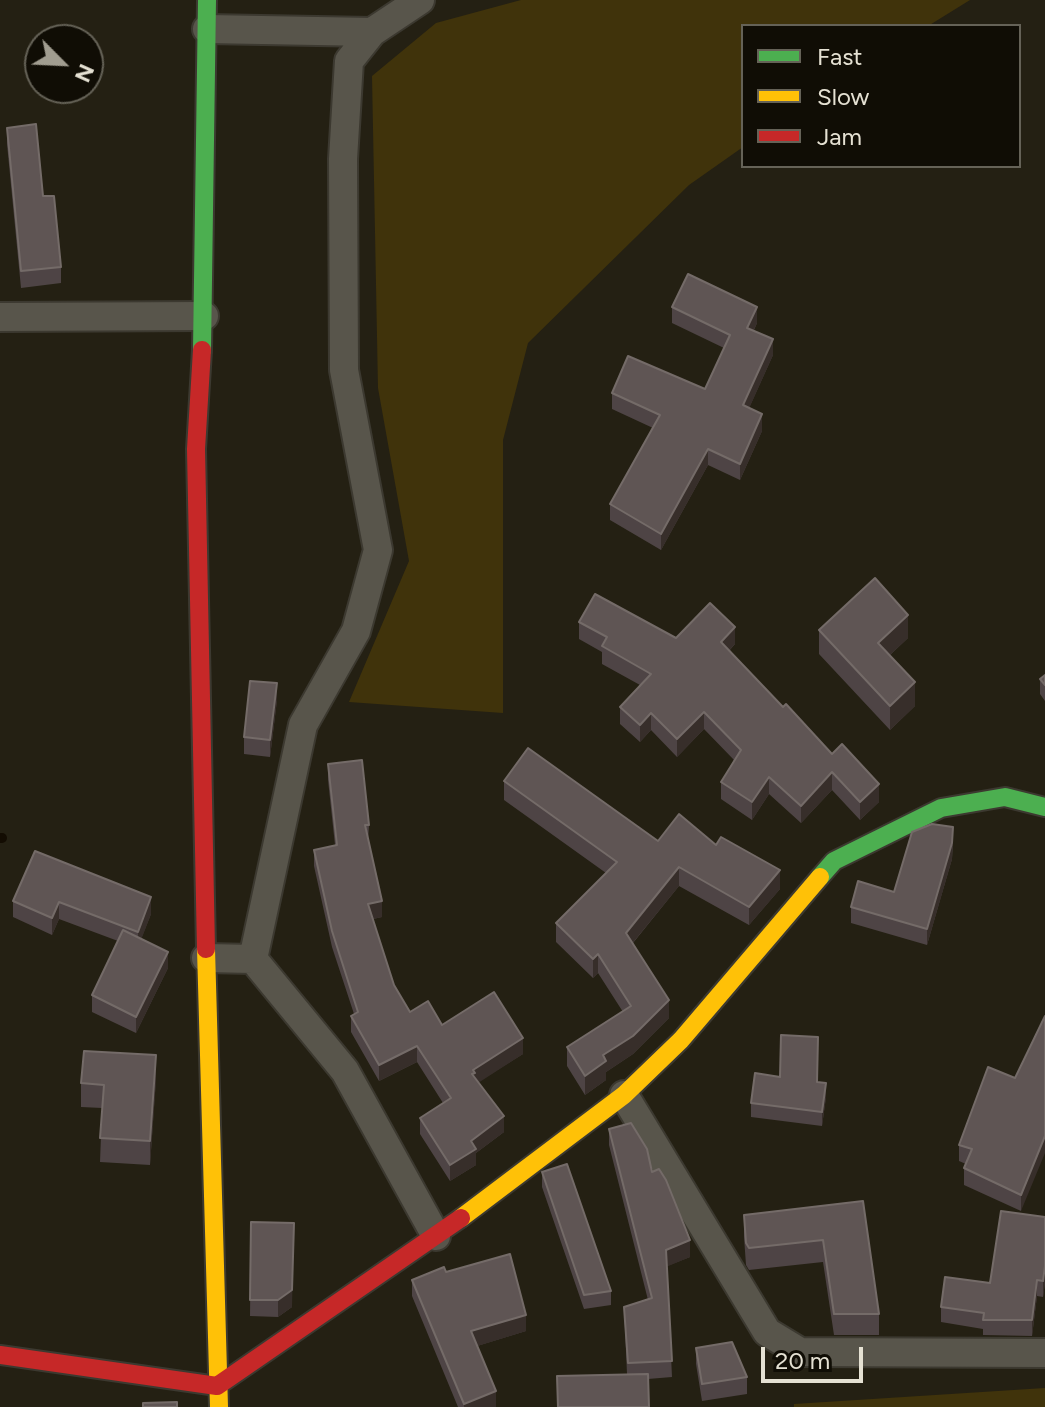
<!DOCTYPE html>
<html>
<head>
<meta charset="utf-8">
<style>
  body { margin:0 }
  #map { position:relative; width:1045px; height:1407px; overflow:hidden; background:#242013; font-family:Figtree,sans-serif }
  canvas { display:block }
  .legend { position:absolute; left:741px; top:24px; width:280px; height:144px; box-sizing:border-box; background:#100d05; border:2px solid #656257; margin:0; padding:10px 14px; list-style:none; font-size:24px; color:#e5e1d3 }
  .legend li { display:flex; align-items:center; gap:16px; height:40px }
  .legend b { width:40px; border:2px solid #656257 }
  .north { position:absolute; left:24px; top:24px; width:80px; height:80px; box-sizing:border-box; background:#100d05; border:2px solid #656257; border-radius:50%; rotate:114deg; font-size:22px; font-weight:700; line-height:32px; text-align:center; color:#e5e1d3 }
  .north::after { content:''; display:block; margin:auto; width:28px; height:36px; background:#a19d90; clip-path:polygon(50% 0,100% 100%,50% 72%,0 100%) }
  .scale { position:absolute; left:761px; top:1347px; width:102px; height:36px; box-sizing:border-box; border:4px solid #e5e1d3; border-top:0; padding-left:10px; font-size:24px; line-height:28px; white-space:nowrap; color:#e5e1d3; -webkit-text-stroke:6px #100d05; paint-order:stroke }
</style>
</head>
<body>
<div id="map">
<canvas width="1045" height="1407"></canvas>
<ul class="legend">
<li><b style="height:10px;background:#4caf50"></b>Fast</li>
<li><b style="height:10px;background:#ffc107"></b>Slow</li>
<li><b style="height:10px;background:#c62828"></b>Jam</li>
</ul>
<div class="north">N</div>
<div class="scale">20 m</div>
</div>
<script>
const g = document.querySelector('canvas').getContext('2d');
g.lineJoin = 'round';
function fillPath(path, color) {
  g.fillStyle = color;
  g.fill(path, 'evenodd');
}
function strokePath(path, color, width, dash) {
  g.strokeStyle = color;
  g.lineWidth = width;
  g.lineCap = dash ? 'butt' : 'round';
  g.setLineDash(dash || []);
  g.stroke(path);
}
const green = new Path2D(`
  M521 0H970L928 26H743V147L689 185 528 343 503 440V713L349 702 409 561 378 388 372 76 436 23Z
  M1045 1388V1407H794V1404Z`);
const stream = new Path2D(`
  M0 838H2`);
const street = new Path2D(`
  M207 29 372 32
  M0 317 204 316
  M206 958 253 959 345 1071 436 1236
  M253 959 303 725 356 631 378 550 344 370 343 159 349 61 372 32 420 0
  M624 1095 767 1332 800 1352 1045 1353`);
const fast = new Path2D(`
  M202 350 207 0
  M820 877 834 861 941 808 1005 797 1045 807`);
const slow = new Path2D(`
  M206 949 219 1407
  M461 1218 624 1095 681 1040 820 877`);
const jam = new Path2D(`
  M202 350 196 449 206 949
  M0 1355 217 1386 461 1218`);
const wall = new Path2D(`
  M7 128 43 196 61 267V283L21 288 7 144Z
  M672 307 757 323 754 330 773 355 749 408 762 431 740 480 708 465 661 550 610 520V504L653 428 612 409V393L705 389 724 348 672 323Z
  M579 622 676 638 735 644 729 651 783 707 879 802 860 820 832 790 801 823 769 794 752 820 721 799V782L734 760 704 729 677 757 651 730 640 742 620 724V707L640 685 602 664V652L579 639Z
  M819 630 908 638 890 655 915 706 890 730 819 654Z
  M1045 675V701L1040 694V679Z
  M277 700 270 757 244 754V737Z
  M328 764 369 825 368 841 382 917 373 919 394 985 410 1012 442 1025 523 1054 478 1082 504 1132 476 1153V1165L450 1181 420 1134V1118L443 1103 417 1062 379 1081 351 1032V1016L354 1014 332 947 314 866V850L335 845 328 780Z
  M504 781 658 841 716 845 780 889 749 925 679 886 633 943 669 1018 633 1054 606 1072V1080L585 1095 567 1066V1047L623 1012 598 973 593 978 556 942V923L606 873 504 800Z
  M953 844 952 859 927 945 851 923V907L894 892Z
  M35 851 151 914 141 939 168 968 136 1033 92 1012V995L118 941 59 919 52 935 13 917V901Z
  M1045 1016 1021 1211 964 1185V1168L966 1164 959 1161V1145L1015 1078Z
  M156 1079 150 1165 100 1162 102 1108 81 1107V1083Z
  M817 1082 826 1097 822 1126 751 1117V1103Z
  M609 1129 652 1172 690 1257 667 1266 672 1377 648 1379 627 1374 624 1307 648 1300 609 1145Z
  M542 1172 611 1291V1305L584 1309 542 1187Z
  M863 1201 879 1314V1335H834L823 1262 749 1270 746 1265 744 1237V1215Z
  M1045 1217V1282L1043 1297 1037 1296 1032 1336 983 1335V1329L941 1322V1307L990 1283Z
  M251 1222 292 1307 278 1317 250 1316Z
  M446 1272 526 1331 477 1346 496 1407H458L412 1296V1280Z
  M696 1348 747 1377V1394L702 1401 696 1364Z`);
const shadedWall = new Path2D(`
  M757 307V323L747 344V328Z
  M773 339V355L743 422V405Z
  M762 414V431L740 480V464Z
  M708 449V465L661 550V534Z
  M908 615V638L878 666V643Z
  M735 627V644L721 659V642Z
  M915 682V706L890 730V706Z
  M277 683V700L270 757V740Z
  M704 712V729L677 757V739Z
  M651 713V730L640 742V725Z
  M832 772V790L801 823V806Z
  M769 777V794L752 820V802Z
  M879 784V802L860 820V802Z
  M953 827 952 859 927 945V929Z
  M679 867V886L626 951V933Z
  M780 870V889L749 925V907Z
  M151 897V914L138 948V932Z
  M382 901V917L368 920V904Z
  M59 902V919L52 935V918Z
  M168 952V968L136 1033V1017Z
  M598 954V973L593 978V959Z
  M669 1000V1018L633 1054 606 1072V1080L585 1095V1076L603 1055Z
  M523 1038V1054L475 1085 472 1090 473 1070Z
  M417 1046V1062L379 1081V1065Z
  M156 1055V1079L150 1165V1141Z
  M826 1083V1097L822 1126V1112Z
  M504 1116V1132L476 1153V1165L450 1181V1165L471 1141Z
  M1045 1136V1153L1021 1211V1195Z
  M294 1223 292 1307 278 1317V1300Z
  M690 1240V1257L666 1267V1250Z
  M1045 1266V1282L1043 1297V1281Z
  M1037 1280V1296L1032 1336V1320Z
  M526 1315V1331L471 1348V1331Z
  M496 1391V1407H464V1404Z`);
const building = new Path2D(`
  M36 124 43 196H54L61 267 21 271 7 128Z
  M688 274 757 307 747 328 773 339 743 405 762 414 740 464 708 449 661 534 610 504 660 415 612 393 628 356 705 389 730 335 672 307Z
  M875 578 908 615 878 643 915 682 890 706 819 630Z
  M595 594 676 638 710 603 735 627 721 642 783 707 786 704 832 754 842 744 879 784 860 802 832 772 801 806 769 777 752 802 721 782 741 750 704 712 677 739 651 713 640 725 620 707 651 674 602 646 607 637 579 622Z
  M1045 675V685L1040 679Z
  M250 681 277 683 270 740 244 737Z
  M528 748 658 841 679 814 716 845 721 837 780 870 749 907 679 867 626 933 669 1000 633 1036 603 1055 606 1061 585 1076 567 1047 631 1006 598 954 593 959 556 923 617 862 504 781Z
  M362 760 369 825H365L382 901 368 904 394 985 410 1012 428 1001 442 1025 494 992 523 1038 473 1070 475 1073 472 1074 504 1116 471 1141 476 1149 450 1165 420 1118 451 1098 417 1046 379 1065 351 1016 358 1012 332 931 314 850 337 845 328 764Z
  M932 824 953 827 952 843 927 929 851 907 858 881 894 892 912 832Z
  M35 851 151 897 138 932 59 902 52 918 13 901Z
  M123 930 168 952 136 1017 92 995Z
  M1045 1016V1136L1021 1195 964 1168 972 1149 959 1145 988 1067 1015 1078Z
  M781 1035 818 1037 817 1082 826 1083 822 1112 751 1103 755 1073 780 1077Z
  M84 1051 156 1055 150 1141 100 1138 104 1085 81 1083Z
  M631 1123 647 1149 652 1172 659 1169 666 1180 690 1240 666 1250 672 1361 628 1363 624 1307 652 1298 609 1129Z
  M567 1164 611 1291 584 1295 542 1172Z
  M863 1201 879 1314H834L823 1240 749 1248 746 1243 744 1215Z
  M1001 1211 1045 1217V1266L1043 1281 1037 1280 1032 1320H983L984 1313 941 1307 945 1277 990 1283Z
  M251 1222 294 1223 292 1290 278 1300H250Z
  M510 1254 526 1315 471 1331 496 1391 464 1404 412 1280 444 1267 446 1272Z
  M732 1342 747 1377 702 1384 696 1348Z
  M648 1374 649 1407H558L557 1376Z
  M177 1402V1407H143V1403Z`);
fillPath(green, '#40330b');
strokePath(stream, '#130c02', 10);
strokePath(street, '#3c3930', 32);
strokePath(fast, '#3c3930', 22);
strokePath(slow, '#3c3930', 22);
strokePath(jam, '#3c3930', 22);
strokePath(street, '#58554b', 28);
strokePath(fast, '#4caf50', 18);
strokePath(slow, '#ffc107', 18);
strokePath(jam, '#c62828', 18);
fillPath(wall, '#4e4445');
fillPath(shadedWall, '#372e2a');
fillPath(building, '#5f5554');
strokePath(building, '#746b68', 2);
</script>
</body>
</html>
